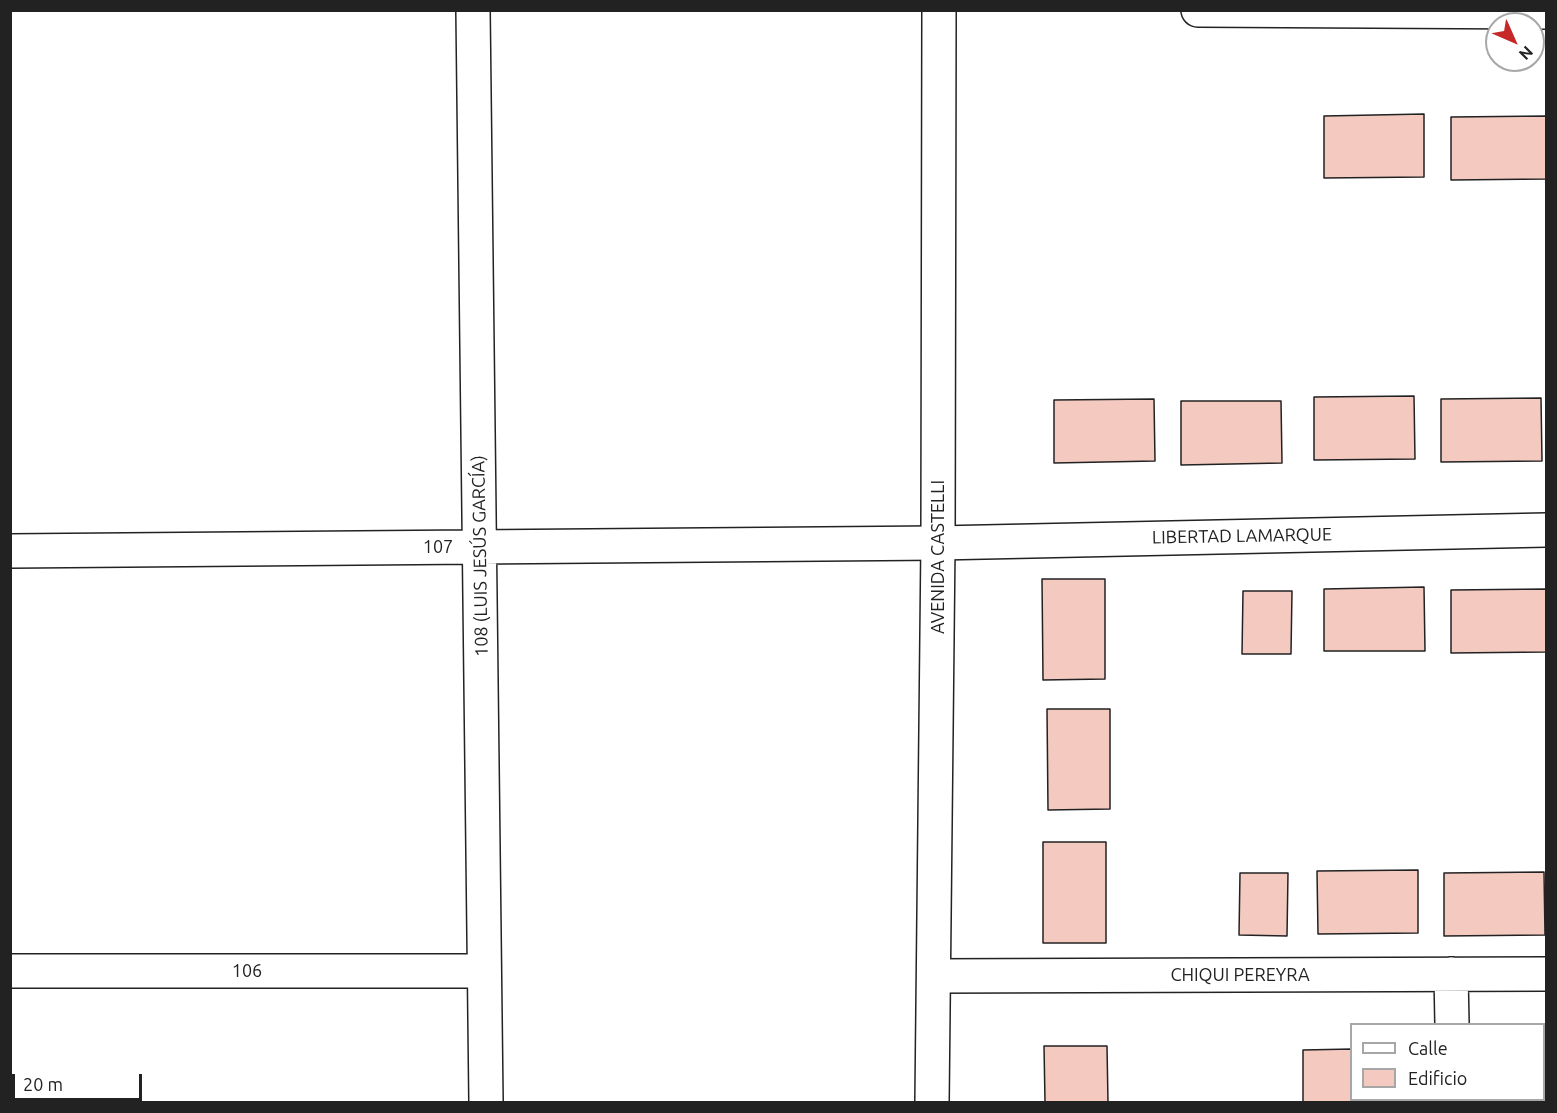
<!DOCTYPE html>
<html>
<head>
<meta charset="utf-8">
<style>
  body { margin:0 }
  #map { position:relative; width:1557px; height:1113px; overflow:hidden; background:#fff; font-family:Ubuntu,sans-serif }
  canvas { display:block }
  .frame { position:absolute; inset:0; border:12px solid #222; pointer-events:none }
  .legend { position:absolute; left:1350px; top:1023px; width:195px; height:78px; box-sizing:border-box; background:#fff; border:2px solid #a7a7a7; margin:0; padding:8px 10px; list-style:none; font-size:18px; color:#222 }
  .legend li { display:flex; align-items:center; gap:12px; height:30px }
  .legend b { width:30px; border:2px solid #a7a7a7 }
  .north { position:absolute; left:1485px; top:12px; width:60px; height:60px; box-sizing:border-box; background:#fff; border:2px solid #a7a7a7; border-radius:50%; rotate:135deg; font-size:16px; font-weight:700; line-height:24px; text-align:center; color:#222 }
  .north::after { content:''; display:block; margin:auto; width:21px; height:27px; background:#c62828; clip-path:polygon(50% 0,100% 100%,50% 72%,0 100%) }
  .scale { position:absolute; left:12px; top:1074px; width:130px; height:27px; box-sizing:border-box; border:3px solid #222; border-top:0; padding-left:8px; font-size:18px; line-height:21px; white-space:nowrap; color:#222; -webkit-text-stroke:4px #fff; paint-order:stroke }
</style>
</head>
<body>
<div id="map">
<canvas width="1557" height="1113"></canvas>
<div class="frame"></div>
<ul class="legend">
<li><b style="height:8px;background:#fff"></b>Calle</li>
<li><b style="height:16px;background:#f3c9c0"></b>Edificio</li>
</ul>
<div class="north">N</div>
<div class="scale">20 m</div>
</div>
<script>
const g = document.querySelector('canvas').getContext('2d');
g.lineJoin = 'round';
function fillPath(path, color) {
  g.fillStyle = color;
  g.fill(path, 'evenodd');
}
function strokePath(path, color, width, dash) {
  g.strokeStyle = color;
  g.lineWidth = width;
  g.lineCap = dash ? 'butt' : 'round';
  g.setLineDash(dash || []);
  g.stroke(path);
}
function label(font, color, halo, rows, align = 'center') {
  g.font = font + ' Ubuntu,sans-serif';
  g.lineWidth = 4.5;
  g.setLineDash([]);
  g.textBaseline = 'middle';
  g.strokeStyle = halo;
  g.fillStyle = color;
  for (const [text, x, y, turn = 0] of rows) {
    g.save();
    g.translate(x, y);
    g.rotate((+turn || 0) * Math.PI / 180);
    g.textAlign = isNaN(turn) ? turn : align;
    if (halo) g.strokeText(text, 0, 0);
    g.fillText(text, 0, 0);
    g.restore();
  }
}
const building = new Path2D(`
  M1424 114V177L1324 178V116Z
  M1546 116V179L1451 180V117Z
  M1414 396 1415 459 1314 460V397Z
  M1541 398 1542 461 1441 462V399Z
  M1154 399 1155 461 1054 463V400Z
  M1181 401H1281L1282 463 1181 465Z
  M1042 579H1105V679L1043 680Z
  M1424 587 1425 651H1324V589Z
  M1546 589V652L1451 653V590Z
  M1243 591H1292L1291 654H1242Z
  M1047 709H1110V809L1048 810Z
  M1043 842H1106V943H1043Z
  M1418 870V933L1318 934 1317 871Z
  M1544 872 1545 935 1444 936V873Z
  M1240 873H1288L1287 936 1239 935Z
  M1044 1046H1107L1108 1102H1045Z
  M1352 1049V1100H1365V1102H1303V1050Z
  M1544 1052H1546V1102H1545Z`);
const minor = new Path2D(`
  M473 10 486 1102
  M10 551 938 543 1546 530
  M10 971H484
  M1451 974 1452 1024
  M934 976 1546 974
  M1453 1100V1102`);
const tertiary = new Path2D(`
  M1198 10 1546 12`);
const secondary = new Path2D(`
  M932 1102 938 543 939 10`);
const streetNames = [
  ["LIBERTAD LAMARQUE",1242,536,-1],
  ["107",438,547],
  ["108 (LUIS JESÚS GARCÍA)",480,556,-91],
  ["AVENIDA CASTELLI",938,557,-90],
  ["106",247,971],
  ["CHIQUI PEREYRA",1240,975]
];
fillPath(building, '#f3c9c0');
strokePath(building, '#222', 1.5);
strokePath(minor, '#222', 36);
strokePath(tertiary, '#222', 36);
strokePath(secondary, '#222', 36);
strokePath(minor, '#fff', 33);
strokePath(tertiary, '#fff', 33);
strokePath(secondary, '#fff', 33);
label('18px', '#222', '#fff', streetNames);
</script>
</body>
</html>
